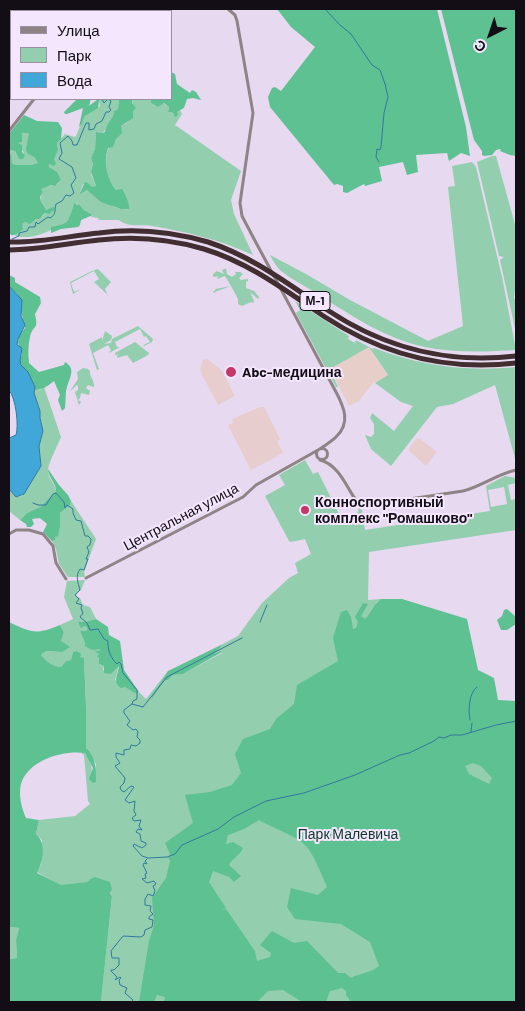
<!DOCTYPE html>
<html>
<head>
<meta charset="utf-8">
<style>
  body { margin:0 }
  #map { position:relative; width:525px; height:1011px; overflow:hidden; background:#e6d9f0; font-family:Barlow,sans-serif }
  canvas { display:block }
  .frame { position:absolute; inset:0; border:10px solid #130e16; pointer-events:none }
  .legend { position:absolute; left:10px; top:10px; width:162px; height:90px; box-sizing:border-box; background:#f3e6fd; border:1px solid #9990a1; margin:0; padding:6px 9px; list-style:none; font-size:15px; color:#130e16 }
  .legend li { display:flex; align-items:center; gap:10px; height:25px }
  .legend b { width:25px; border:1px solid #9990a1 }
  .north { position:absolute; left:465px; top:10px; width:50px; height:50px; -webkit-text-stroke:4px #f3e6fd; paint-order:stroke; rotate:221deg; font-size:14px; font-weight:700; line-height:20px; text-align:center; color:#130e16 }
  .north::after { content:''; display:block; margin:auto; width:18px; height:22px; background:#130e16; clip-path:polygon(50% 0,100% 100%,50% 72%,0 100%) }
</style>
</head>
<body>
<div id="map">
<canvas width="525" height="1011"></canvas>
<div class="frame"></div>
<ul class="legend">
<li><b style="height:6px;background:#8f8385"></b>Улица</li>
<li><b style="height:14px;background:#93ceaf"></b>Парк</li>
<li><b style="height:14px;background:#40a7d8"></b>Вода</li>
</ul>
<div class="north">С</div>
</div>
<script>
const g = document.querySelector('canvas').getContext('2d');
g.lineJoin = 'round';
function fillPath(path, color) {
  g.fillStyle = color;
  g.fill(path, 'evenodd');
}
function strokePath(path, color, width, dash) {
  g.strokeStyle = color;
  g.lineWidth = width;
  g.lineCap = dash ? 'butt' : 'round';
  g.setLineDash(dash || []);
  g.stroke(path);
}
function label(font, color, halo, rows, align = 'center') {
  g.font = font + ' Barlow,sans-serif';
  g.lineWidth = 4;
  g.setLineDash([]);
  g.textBaseline = 'middle';
  g.strokeStyle = halo;
  g.fillStyle = color;
  for (const [text, x, y, turn = 0] of rows) {
    g.save();
    g.translate(x, y);
    g.rotate((+turn || 0) * Math.PI / 180);
    g.textAlign = isNaN(turn) ? turn : align;
    if (halo) g.strokeText(text, 0, 0);
    g.fillText(text, 0, 0);
    g.restore();
  }
}
const industrial = new Path2D(`
  M369 347 388 376 372 384 359 401 349 406 330 369Z`);
const education = new Path2D(`
  M208 359 222 371 235 396 218 405 201 373 200 369 203 360Z
  M260 407H264L280 439 277 441 283 453 251 470 228 425 233 423 232 419Z
  M419 438 437 452 426 466 408 450 416 439Z`);
const green = new Path2D(`
  M103 99H119L118 109 114 111C114 118 107 127 103 133L96 132 95 149 91 158 93 164 91 174 96 186 92 188 83 184 79 195 87 190C100 198 112 211 129 209 127 200 125 196 118 190H116C106 179 103 161 109 147L113 146 121 126C136 119 133 113 132 99H151V103L158 107 163 103 169 107 168 112 174 114 180 110 182 114 175 125 241 171 231 200 234 214 253 255C221 240 187 232 152 226 141 224 128 228 119 220H99L98 218 91 217 93 215 84 210 79 204 73 205 71 217 60 227H51V230C42 235 24 240 14 235L23 229 21 224 25 222 28 223 43 216 49 209 46 210C40 204 39 199 43 192L41 189 43 187 58 184 61 180 57 173 49 167V164L52 165 55 154 58 150 57 143 65 134 75 137 76 136 84 117 100 106 99 101Z
  M24 132 29 134 34 157 38 163 31 165H15L12 163 9 150 15 151 19 159 24 153 18 143 22 142V133Z
  M492 156H496L516 228V282L514 298 516 301V333L500 260 504 257 499 256 477 162Z
  M472 162 476 167 502 277 516 350C485 352 455 353 425 347 386 339 352 316 319 295 309 288 285 276 278 268 275 264 272 259 270 255L306 274 350 300 428 341 463 326 448 187 455 186 452 166Z
  M98 269 111 282 105 289 107 294 112 299 94 282 99 279 94 271 71 283 74 292 81 289 73 294 70 282 92 271Z
  M224 269H226L227 274 232 277 236 274 235 272H240L243 274 239 278 241 280 248 279V281L246 282V288L254 291 259 297 258 299 250 292 254 301 253 303 251 302 242 306 238 304V299L231 286 217 291 214 293 213 292 216 289 231 286 225 276 217 279 218 276 213 277V274L217 271 224 274 222 270Z
  M295 301 349 336 348 339 355 343 356 340 373 349 374 348C421 366 467 372 516 367V462L495 385 453 404 437 407 391 466 371 449 365 435 371 437 374 434V424L370 418 372 413 394 431 413 406 401 402 375 383 388 375 369 347 330 369 338 387H336L296 313 300 310Z
  M138 326 153 339 152 342 144 346 143 345 150 342 146 336 144 337 140 329 115 342 117 347H120L109 353 111 350 108 345 93 353 99 369 97 370 89 344 102 337V341L105 331 112 336 111 340 104 344 111 343 112 339Z
  M135 342 149 353 148 355 133 363 127 355 117 358 118 353 116 356 115 353Z
  M83 368 88 369 90 371C89 376 95 381 94 387L88 385 86 388 90 391 89 395 81 393 80 398 78 400 81 402 79 405 75 392 78 390V386L77 385 70 391 78 379 77 372Z
  M44 387 61 437C58 445 47 465 48 472 49 479 55 484 56 491L40 507 27 513 20 520 9 511V489L16 497 22 496 41 466 39 446 43 431 40 417V411L34 393 35 390H40Z
  M305 460 313 474 318 472 344 524 358 512 359 508 362 510 365 530 490 511 486 486 505 476 516 478V483L508 485 511 500 516 499V530L369 552 368 600 381 599 376 603 476 675 498 706 516 705V1002H101L112 896 105 880 90 879 87 882 61 886 37 872 41 864 42 840 36 834 39 820 75 816 90 804 88 801 84 755 81 753H85C95 767 90 769 93 783L96 764 86 748V707L84 658 79 657 80 654 77 651 73 652 71 660 66 661 61 667C52 666 47 662 41 655L46 651 62 652 61 641 64 632 60 625 73 619 64 597 67 581 85 580 81 590 77 593 76 596 80 598 83 605 90 607 96 619 85 622H78L89 629 86 631H80L83 635 100 648 99 651H95L99 654V664L104 666 103 670 111 674 119 665 115 680 135 692H139L146 699 168 671 152 695 153 698 165 680H168L173 675 183 674 222 653 220 651 213 654 223 644 238 636 262 603 289 578 298 573 295 563 311 554 305 539 291 542 289 541 265 496 285 485 279 475ZM504 487 507 504 491 507 488 490Z
  M71 501 96 539 84 572 85 577H68L59 564 56 549 52 541 55 540V537L58 535 60 513 70 505Z
  M9 927 19 928 16 940 17 958 9 959Z`);
const forest = new Path2D(`
  M277 9H437L466 127 470 156 461 153 449 161 447 153 416 155 418 172 407 175 403 162 379 167 382 181 365 186 364 184 347 193 343 192V186L337 184 334 185 270 107 268 97 272 88 275 87 281 91 315 47 291 27Z
  M441 9H516V161L515 159 516 156 510 155 500 151 501 149 496 150 492 155 484 156 482 155V151L474 140Z
  M171 72 175 74 177 84 190 93 192 90 196 92 201 100 193 98 187 99 184 108 177 112 178 115 175 117 173 113 168 112 169 107 164 103 158 107 151 103V99H171Z
  M77 99H91L89 106 98 99H103L99 101 98 108 84 117 82 124 79 127 83 108 67 114H65L64 112Z
  M119 99H132V103L136 108 133 111V118L121 126 122 133 116 139 113 147 108 148C103 163 107 179 116 190L122 189C125 194 130 204 129 209H121L109 205 101 202 87 190 79 195 85 182 88 183 92 187 96 186 91 172 93 164 91 158 95 149 96 132 103 133 105 132C106 123 114 119 114 111L118 109Z
  M24 115 37 121 58 122 62 128 61 139 57 143 58 150 54 159 56 164 54 166 49 164V167L57 172 61 180 55 186 51 185 41 189 43 192 40 197 41 202 46 210 53 207 55 209 49 214 45 213 39 219H36L30 224 25 222 22 224 23 229C21 231 15 236 11 235L9 232V153L11 155 12 163 15 165H31L38 163 34 157 27 153 26 149 29 134 27 133H22V142L18 143 22 145V152L25 155 23 159H19L15 151 9 150V134Z
  M74 203 77 205 79 204 84 210 93 215 81 220 80 225 78 227 61 229 51 233V227C70 224 69 220 74 203Z
  M9 275 15 278V282L40 297 41 303 35 314C39 331 33 324 30 337 28 345 28 354 29 363L39 372 64 365 65 362C76 368 70 377 67 387 65 393 66 401 65 408L62 411 58 400 60 395 54 381C48 386 42 390 35 390 34 379 20 365 20 361 20 358 22 355 22 353 16 343 17 337 25 328L17 294 9 286Z
  M48 469 59 485 68 495 71 501 70 505 60 513V526L58 536 55 537V540L52 541 43 532 47 524 40 518 32 519 34 524 31 527H27L26 524 20 520 27 513 40 507 56 491C56 483 48 477 48 469Z
  M381 599H402L467 619 478 670 494 678 498 700 516 701V1002H351L346 995V991L342 988 330 991 326 1002H302L283 990 268 991 257 1002H164L165 997 157 995 154 1002H139L149 941 154 925 152 898 166 878 170 861 168 857 170 854 165 843 193 823 185 795 210 792 232 785 241 773 235 754 243 739 270 729 276 719 294 704 297 685 338 661 333 638 341 612 347 610 351 617 353 629 356 628 358 622 355 617 363 603 368 604 361 616 365 619C372 612 373 605 381 599ZM473 763 481 766 492 778 489 784 469 774 465 766ZM259 820C272 828 298 836 307 847 316 859 321 874 327 887L318 895 291 888 287 907 295 919 341 924 370 942 379 966C371 973 360 973 351 978L345 973H338L307 941 294 943 272 931 260 945 271 953 270 957 257 961 255 951 226 909 221 911 226 908 209 882 213 871 229 877 234 882 241 876 229 865C233 857 239 857 243 848L233 842 226 844 228 835 244 829Z
  M507 609 516 617V624L507 630H501L497 620 502 616 504 610Z
  M96 619 108 627 109 635 120 641 124 670 139 692 135 693 125 687 121 688C112 682 118 675 119 666L111 674 104 673V666L99 664V658L97 656 99 654 94 651H99L100 649 92 650 85 646V642L80 631H86L88 629 85 626 81 628 78 622H85Z
  M9 622C32 633 36 635 60 625L64 632 61 641 70 647 62 652 46 651 41 655C47 662 52 666 61 667L66 661 71 660 73 652 77 651 81 654 80 657 84 658 86 707V748C96 757 96 769 96 782L93 783 89 779 93 768 85 753C63 750 28 760 21 784 18 795 22 809 26 818L39 820 36 834C47 844 43 861 37 873L61 885 87 882 90 879 95 877 110 882 112 889 110 893 112 896 101 1002H9V959L17 958 16 940 19 928 9 927Z
  M223 644 214 654 220 651 222 652 183 674 173 675 168 680H165L152 699V695L168 671Z`);
const water = new Path2D(`
  M9 286 22 300 21 316 25 325 18 339 17 345 22 348 20 361 21 365 28 372 35 387 34 393 40 411V418L43 431 39 446 41 466 24 494 16 497 9 489V438L16 435C19 426 16 398 9 390Z`);
const stream = new Path2D(`
  M325 9 340 25 351 34 372 65 380 70 385 84 388 97 384 113 381 147 380 150 377 149 376 157 379 162
  M170 11V9
  M12 239 19 236V233L27 231 29 227H35L36 222 38 224 48 217 50 218C57 214 54 210 56 204L62 201 66 195 70 196 74 193 71 185 76 178 72 167 59 159 62 153 60 143 68 136 72 141 73 145H77L86 123H89V130L94 129 96 124 102 121 106 112H109L111 110 109 107 111 101 108 99 104 103 102 99
  M33 503 38 505H46L53 494 56 493 64 502 65 508 67 505 73 509V513L76 520 81 521 85 536H88L91 539 90 545 87 547 89 552 86 559H88L84 570 80 569C75 576 78 582 80 590L75 595 79 599 76 603 82 605 81 608 83 613 80 617 87 623 90 630 98 629 104 639 108 641C107 648 111 659 117 664L119 662 121 664 123 673 137 690V699L133 701 132 704 124 710V713L130 721 127 725 133 730 136 729 138 732 137 737 140 740V743L136 746 131 745 130 749 124 750V755L116 753V757L120 763 115 766 125 778 124 783 120 787 121 790 124 792 131 786 134 787 125 800 129 803 135 801 134 811 136 815 132 818 134 821 141 820 139 826 142 830 138 829 136 832 140 834 141 841 146 843V845L142 848 134 844 133 846 142 856 148 858 167 857 175 854 182 845 218 829 234 817 266 801 304 793 355 775 400 755 409 753 434 741 439 737 444 738 451 735H462L496 725 516 721
  M260 622 267 605
  M132 704 143 707 167 677 242 638
  M470 720C468 711 469 692 477 687
  M471 732 472 723
  M131 1002 133 1000 125 993 127 988 120 985 119 980 121 978 120 977 115 980 117 977 111 971V970H114L119 965V958H112L111 951 123 936 141 937 144 935 145 930 152 927 153 920 149 919V917L153 914 150 911 151 906 145 905V899L148 894 153 896 155 891 153 886 156 884 154 881 147 883 142 879 146 878 145 874 147 873 143 865 144 863 147 864 145 861 147 859`);
const tertiary = new Path2D(`
  M41 9 44 11
  M228 9 235 15 237 21 253 113 240 203 242 216 253 237 336 392C344 407 351 423 336 437 331 442 325 445 320 449
  M73 11 74 9
  M9 131 34 99
  M316.5 454a5.5 5.5 0 1 1 11 0a5.5 5.5 0 1 1-11 0Z
  M320 460C344 466 350 501 363 506L463 491C482 486 497 474 516 470
  M9 534 16 530H29L43 534 53 546 56 563 66 579
  M86 578 243 497 256 485 318 450`);
const trunk = new Path2D(`
  M9 242C39 243 69 236 99 233 135 228 173 232 208 242 254 257 289 285 329 311 385 348 449 364 516 356
  M9 250C39 250 69 243 99 240 134 236 170 239 204 249 250 263 286 291 325 317 383 355 448 371 516 363`);
const markers = [
  [231,372,6,"#c43767"],
  [305,510,5,"#c43767"]
];
const shields = [
  [315,301,30]
];
const shieldNames = [
  ["М-1",315,301]
];
const poiNames = [
  ["Abc-медицина",242,372],
  ["Конноспортивный",315,502],
  ["комплекс \"Ромашково\"",315,518]
];
const streetNames = [
  ["Центральная улица",181,517,-28]
];
const parkNames = [
  ["Парк Малевича",348,834]
];
fillPath(industrial, '#e8cec8');
fillPath(education, '#e8cdce');
fillPath(green, '#93ceaf');
fillPath(forest, '#5ec192');
fillPath(water, '#40a7d8');
strokePath(water, '#32799e', 1);
strokePath(stream, '#32799e', 1);
strokePath(tertiary, '#8f8385', 3);
strokePath(trunk, '#422e31', 5);
for (const [x, y, r, color] of markers) {
  const dot = new Path2D();
  dot.arc(x, y, r, 0, 2 * Math.PI);
  g.fillStyle = color;
  g.fill(dot);
  strokePath(dot, '#f3e6fd', 2);
}
for (const [x, y, w] of shields) {
  const box = new Path2D();
  box.roundRect(x - w / 2, y - 9.5, w, 19, 4);
  g.fillStyle = '#f3e6fd';
  g.fill(box);
  strokePath(box, '#130e16', 1);
}
label('bold 12px', '#130e16', null, shieldNames);
label('bold 14px', '#130e16', '#f3e6fd', poiNames, 'left');
label('14px', '#130e16', '#f3e6fd', streetNames);
label('14px', '#0c3825', '#f3e6fd', parkNames);
</script>
</body>
</html>
